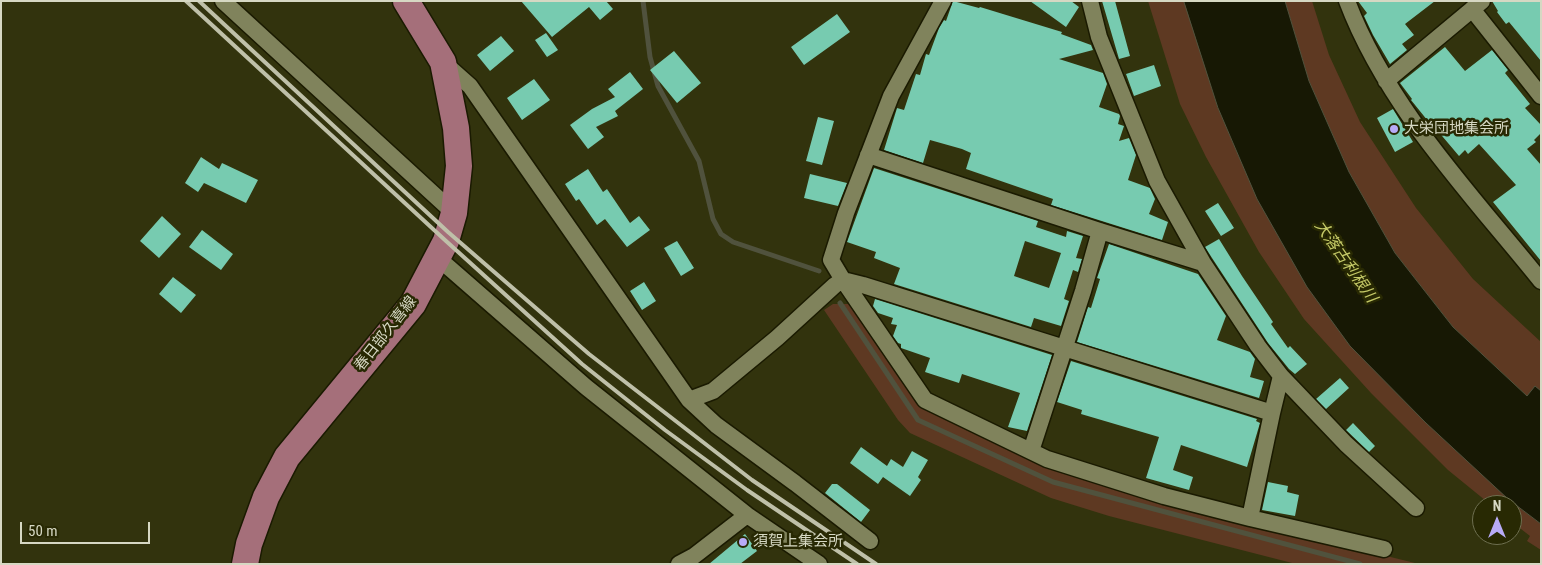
<!DOCTYPE html>
<html>
<head>
<meta charset="utf-8">
<style>
  body { margin:0 }
  #map { position:relative; width:1542px; height:565px; overflow:hidden; background:#32330d; font-family:"Roboto Condensed",sans-serif }
  canvas { display:block }
  .frame { position:absolute; inset:0; border:2px solid #d6d8c3; pointer-events:none }
  .north { position:absolute; left:1472px; top:495px; width:50px; height:50px; box-sizing:border-box; background:#282903; border:1px solid #6e6f50; border-radius:50%; rotate:0deg; font-size:14px; font-weight:700; line-height:20px; text-align:center; color:#d6d8c3 }
  .north::after { content:''; display:block; margin:auto; width:18px; height:22px; background:#b8abf7; clip-path:polygon(50% 0,100% 100%,50% 72%,0 100%) }
  .scale { position:absolute; left:20px; top:522px; width:130px; height:22px; box-sizing:border-box; border:2px solid #d6d8c3; border-top:0; padding-left:6px; font-size:15px; line-height:18px; white-space:nowrap; color:#d6d8c3; -webkit-text-stroke:4px #282903; paint-order:stroke }
</style>
</head>
<body>
<div id="map">
<canvas width="1542" height="565"></canvas>
<div class="frame"></div>
<div class="north">N</div>
<div class="scale">50 m</div>
</div>
<script>
const g = document.querySelector('canvas').getContext('2d');
g.lineJoin = 'round';
function fillPath(path, color) {
  g.fillStyle = color;
  g.fill(path, 'evenodd');
}
function strokePath(path, color, width, dash) {
  g.strokeStyle = color;
  g.lineWidth = width;
  g.lineCap = dash ? 'butt' : 'round';
  g.setLineDash(dash || []);
  g.stroke(path);
}
function label(font, color, halo, rows, align = 'center') {
  g.font = font + ' "Roboto Condensed","Noto Sans JP",sans-serif';
  g.lineWidth = 5;
  g.setLineDash([]);
  g.textBaseline = 'middle';
  g.strokeStyle = halo;
  g.fillStyle = color;
  for (const [text, x, y, turn = 0] of rows) {
    g.save();
    g.translate(x, y);
    g.rotate((+turn || 0) * Math.PI / 180);
    g.textAlign = isNaN(turn) ? turn : align;
    if (halo) g.strokeText(text, 0, 0);
    g.fillText(text, 0, 0);
    g.restore();
  }
}
const green = new Path2D(`
  M1148 1H1184L1218 108 1508 499 1541 524V550L1527 541 1530 536 1512 522V505H1491L1448 470 1371 393 1304 319 1259 252 1206 157 1180 104Z
  M1285 1H1312L1329 55 1360 122 1416 208 1473 279 1541 342V391L1535 387 1527 396 1453 327 1395 253 1349 172 1309 81Z
  M833 304H854L921 405 1212 513 1419 564H1296L1109 516 1051 498 910 433 898 420 824 310Z`);
const water = new Path2D(`
  M1184 1H1285L1309 81 1349 172 1395 253 1453 327 1527 396 1535 386 1541 391V524L1508 499 1426 423 1350 346 1307 287 1257 199 1218 108Z`);
const stream = new Path2D(`
  M643 1 650 57 658 86 699 161 713 219 721 234 733 242 819 271
  M840 303 918 420 1053 482 1360 564`);
const building = new Path2D(`
  M521 1H606L613 9 600 20 589 7 552 37Z
  M953 1 979 8 980 7 1062 32 1061 34 1091 45 1093 50 1059 59 1103 73 1107 84 1099 107 1119 114 1120 116 1118 124 1124 126 1119 141 1129 138 1136 155 1128 180 1150 188 1155 199 1149 214 1168 222 1162 240 1051 205 1053 199 966 169 971 153 962 149 930 140 923 163 884 150 897 108 904 110 916 74 920 75 926 54 929 55 939 28 944 20 946 21Z
  M1030 1H1071L1079 7 1066 27Z
  M1102 1H1115L1130 56 1119 59Z
  M1358 1H1435L1405 24 1414 35 1402 44 1407 50 1390 64 1373 35 1364 16 1367 13Z
  M1492 1H1541V61L1509 22 1506 24 1497 12 1498 11Z
  M837 14 850 32 804 65 791 47Z
  M546 33 558 50 547 57 535 40Z
  M501 36 514 51 490 71 477 55Z
  M1445 47 1465 71 1492 50 1508 70 1505 73 1530 104 1525 108 1541 125V133L1534 140 1536 142 1527 149 1541 165V261L1493 202 1516 185 1479 144 1468 154 1465 150 1459 156 1437 130 1436 131 1411 100 1412 99 1400 83Z
  M674 51 701 83 677 103 650 70Z
  M1154 65 1161 86 1134 96 1126 74Z
  M630 72 643 89 615 111 618 116 596 127 604 137 588 149 570 125 592 109 615 97 608 89Z
  M534 79 550 100 522 120 507 98Z
  M1393 109 1413 142 1395 152 1377 118Z
  M818 117 834 121 822 165 806 161Z
  M201 157 219 169 222 163 258 180 246 203 204 183 198 192 185 183Z
  M874 168 1038 221 1036 227 1066 237 1067 231 1083 236 1076 258 1082 259 1078 272 1073 270 1064 299 1069 301 1061 326 1034 318 1031 327 894 284 900 268 874 258 876 252 847 242ZM1025 241 1061 253 1049 288 1014 276Z
  M588 169 603 192 607 189 630 223 639 216 650 230 627 247 605 219 597 225 579 199 576 201 565 184Z
  M810 174 847 183 838 206 804 198Z
  M1218 203 1234 228 1221 236 1205 211Z
  M162 216 181 234 159 258 140 241Z
  M202 230 233 254 221 270 189 247Z
  M1219 239 1242 276 1273 322 1271 324 1288 348 1290 346 1307 364 1295 374 1289 369 1268 343 1212 258 1205 247Z
  M677 241 694 268 681 276 664 248Z
  M1109 244 1198 274 1226 316 1217 340 1250 352 1255 359 1250 377 1264 381 1259 398 1077 342 1088 307 1091 308 1100 279 1097 278Z
  M173 277 196 295 181 313 159 294Z
  M644 282 656 301 642 310 630 291Z
  M875 299 1052 355 1027 431 1008 427 1020 393 962 374 959 383 925 372 930 358 901 348V344L898 343 893 336 897 325 891 324 893 318 878 313 873 306Z
  M1071 361 1257 419 1256 421 1260 423 1247 467 1181 445 1173 470 1193 477 1189 490 1146 478 1159 437 1081 414 1082 410 1057 402Z
  M1340 378 1349 388 1326 409 1316 399Z
  M1353 423 1375 446 1369 452 1346 430Z
  M861 447 887 466 891 459 903 467 912 451 928 460 918 477 921 480 910 496 883 477 878 484 850 463Z
  M1268 482 1288 486 1287 492 1299 495 1295 516 1262 510Z
  M832 484H837L870 510 861 522 825 493Z
  M745 534 757 551 740 564H709Z`);
const street = new Path2D(`
  M223 1 454 213
  M943 1 891 96 846 213 831 260 843 280 925 400 1047 459 1164 496 1250 518 1272 413 1281 376
  M1090 1 1099 37 1157 181 1203 263 1258 346 1281 376 1346 444 1416 508
  M1347 1C1387 107 1471 194 1541 281
  M1472 9 1541 96
  M443 62 470 86 689 400 713 391 777 338 835 285 843 280 863 285 1272 413
  M1386 81 1482 1
  M868 155 1100 231 1203 263
  M438 258 586 387 747 515 819 564
  M689 400 716 425 795 483 870 541
  M1031 451 1083 291 1100 231
  M1250 518 1384 549
  M679 564 694 556 747 515`);
const primary = new Path2D(`
  M245 564 249 544 266 497 287 457 413 304 446 241 454 213 459 166 456 128 443 62 406 1`);
const rail = new Path2D(`
  M186 1 446 241 582 364 665 430 747 490 857 564
  M199 1 448 232 589 354 752 480 876 564`);
const markers = [
  [1394,129,5,"#b8abf7"],
  [743,542,5,"#b8abf7"]
];
const poiNames = [
  ["大栄団地集会所",1404,129],
  ["須賀上集会所",753,542]
];
const streetNames = [
  ["春日部久喜線",386,334,-52]
];
const waterNames = [
  ["大落古利根川",1345,262,55]
];
fillPath(green, '#5e3922');
fillPath(water, '#171804');
strokePath(water, '#50523d', 1);
strokePath(stream, '#50523d', 5);
fillPath(building, '#77cbb0');
strokePath(street, '#1a1a01', 19);
strokePath(primary, '#1a1a01', 29);
strokePath(street, '#80835c', 16);
strokePath(primary, '#a56f7a', 26);
strokePath(rail, '#bfc0a9', 4);
for (const [x, y, r, color] of markers) {
  const dot = new Path2D();
  dot.arc(x, y, r, 0, 2 * Math.PI);
  g.fillStyle = color;
  g.fill(dot);
  strokePath(dot, '#282903', 2);
}
label('15px', '#d6d8c3', '#282903', poiNames, 'left');
label('15px', '#d6d8c3', '#282903', streetNames);
label('italic 16px', '#c4c967', '#282903', waterNames);
</script>
</body>
</html>
